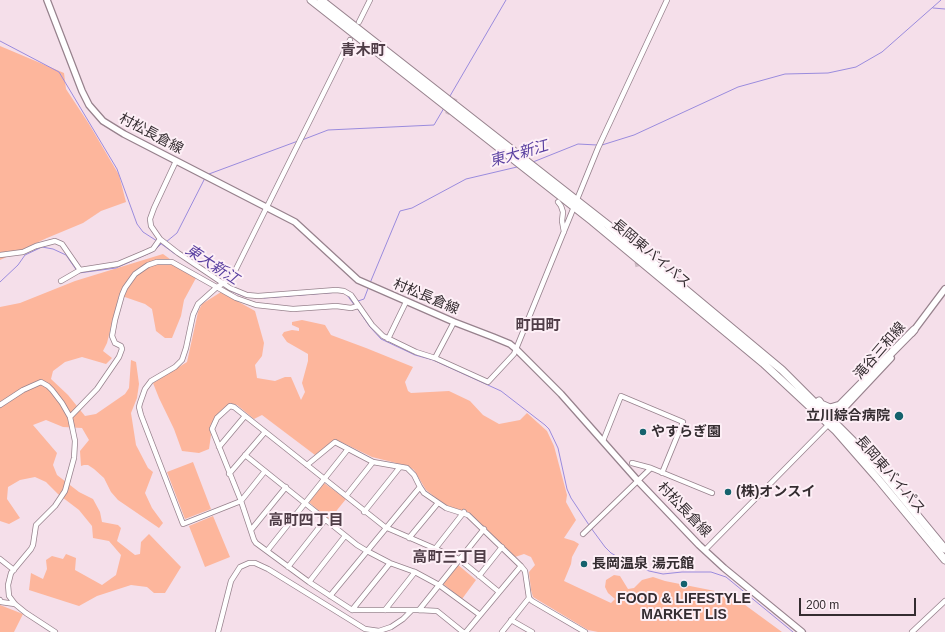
<!DOCTYPE html>
<html>
<head>
<meta charset="utf-8">
<style>
  body { margin:0 }
  #map { position:relative; width:945px; height:632px; overflow:hidden; background:#f5dfea; font-family:Helvetica,sans-serif }
  canvas { display:block }
  .scale { position:absolute; left:799px; top:598px; width:117px; height:18px; box-sizing:border-box; border:2px solid #342c30; border-top:0; padding-left:5px; font-size:12px; line-height:14px; white-space:nowrap; color:#342c30; -webkit-text-stroke:3px #fdeff6; paint-order:stroke }
</style>
</head>
<body>
<div id="map">
<canvas width="945" height="632"></canvas>
<div class="scale">200 m</div>
</div>
<script>
const context = document.querySelector('canvas').getContext('2d');
context.lineJoin = 'round';
function fillPath(path, color) { context.fillStyle = color; context.fill(path, 'evenodd'); }
const shape = rows => new Path2D(rows.map(r => 'M' + r).join(''));
function trace(path, color, width, dash) { context.strokeStyle = color; context.lineWidth = width; context.lineCap = dash ? 'butt' : 'round'; context.setLineDash(dash || []); context.stroke(path); }
function drawText(font, color, halo, rows, align = 'center') {
  context.font = font + ' Helvetica,"Noto Sans JP",sans-serif'; context.lineWidth = 4; context.setLineDash([]); context.textBaseline = 'middle'; context.strokeStyle = halo; context.fillStyle = color; for (const [text, x, y, turn = 0] of rows) {
    context.save(); context.translate(x, y); context.rotate((+turn || 0) * Math.PI / 180); context.textAlign = isNaN(turn) ? turn : align; if (halo) context.strokeText(text, 0, 0); context.fillText(text, 0, 0); context.restore();
  }
}
const green = shape([
  [0,46,64,73,66,89,89,124,119,175,126,202,101,211,83,223,47,238,0,260],
  [163,254,196,278,184,300,181,316,172,338,165,338,156,331,152,309,145,304,119,295,107,343,103,351,112,358,106,364,82,357,65,362,53,371,51,379,68,395,85,416,96,414,125,394,129,388,131,360,136,362,139,384,137,398,131,413,136,445,148,468,153,472,145,493,152,508,163,523,159,528,118,500,111,492,104,478,94,469,88,465,84,465,81,466,80,451,89,440,82,428,63,427,46,420,33,425,57,453,53,465,57,475,79,492,93,499,100,512,102,522,118,525,121,528,117,541,135,555,140,554,141,542,149,534,181,567,165,593,154,593,147,587,131,585,97,596,79,606,29,590,31,573,43,579,47,569,46,560,52,556,63,559,66,554,76,558,75,570,102,585,116,575,121,555,109,541,93,538,92,526,79,510,58,494,46,482,35,477,20,480,8,487,7,499,20,518,9,524,0,521,0,307,20,303,75,281],
  [221,292,255,311,264,343,262,356,255,365,257,378,275,381,285,377,291,377,301,400,305,392,302,383,308,361,308,354,287,342,282,335,284,332,292,330,299,331,299,328,292,325,292,322,302,320,325,325,331,335,366,348,413,367,405,382,408,391,411,393,449,391,470,401,483,415,499,424,520,420,527,413,547,431,554,446,567,495,566,502,576,520,564,538,574,541,579,544,572,557,571,564,564,581,611,603,615,599,608,593,605,587,606,580,614,575,620,576,628,589,634,588,642,580,653,577,665,581,715,591,726,591,782,632,598,632,588,630,533,597,531,590,529,572,535,565,531,557,524,554,515,557,471,514,448,506,440,501,426,490,414,470,408,466,372,457,337,440,334,440,315,455,262,415,254,419,237,405,231,404,211,424,210,429,211,435,209,449,199,453,182,451,174,429,159,398,153,383,187,362,198,312,202,304],
  [193,462,211,509,185,519,167,472],
  [324,483,346,499,329,520,309,502],
  [213,516,230,557,205,567,189,526],
  [457,564,476,580,462,599,442,583],
  [0,605,23,614,14,632,0,632]
]);
const stream = shape([
  [933,8,945,9],
  [0,41,59,72,117,169,137,224,143,232,157,241],
  [450,96,506,0],
  [302,140,328,130,434,125,444,108],
  [602,145,634,135,738,87,785,74,828,73,856,67,882,52,941,0],
  [533,162,578,144,597,145],
  [209,174,298,141],
  [166,242,177,233,205,178],
  [160,243,175,254],
  [155,250,161,244],
  [79,273,116,268,152,252],
  [0,282,18,265,25,255,42,247,53,249,66,255,77,271],
  [370,283,400,211,412,208,466,179,517,167],
  [231,291,243,296],
  [347,295,355,306],
  [264,298,339,292],
  [358,301,364,299,369,286],
  [357,308,370,327,381,339,415,355,433,360,501,391,545,425,549,429,558,448,567,489,571,498,589,525],
  [591,528,605,547,611,553,618,557,649,571,663,574,682,572,711,572,726,577,793,632]
]);
const minorTunnel = shape([
  [447,114,456,98],
  [635,265,662,258]
]);
const minor = shape([
  [359,22,370,0],
  [176,161,154,208,150,219,151,226,160,239,178,253,230,288,247,295,258,296,336,290,344,291,351,295,372,325,383,336,416,352,435,358,488,382,514,354,598,148,667,0],
  [558,202,561,206,563,212,562,221,564,232],
  [0,255,23,252,36,246,55,241,62,244,80,270],
  [61,281,80,270,118,264,144,253,153,249,160,239],
  [388,339,406,302],
  [435,358,454,322],
  [0,405,23,390,41,382,48,386,52,390,62,403,70,417,75,441,74,458,65,491,55,506,36,525,33,545,31,549,11,573,8,585,9,596,15,604,26,613,55,632],
  [70,417,97,389,119,357,122,349,121,346,115,343,112,336,115,320,122,295,125,288,135,274,148,265,157,262,172,262,236,298,256,305,293,309,336,306,351,308,358,306],
  [603,441,621,396,683,422,662,473],
  [219,447,245,416],
  [245,455,357,545,367,551,390,563,415,572,439,585,480,615],
  [632,463,651,468],
  [307,465,335,442,373,462,407,468,414,475,420,487,424,493,446,508,468,515,521,566,525,571,529,598,532,601,585,632],
  [265,471,241,501,183,524,141,415,139,407,140,403,145,389,151,381,175,367,182,360,186,348,193,315,198,304,217,287,224,283,232,277,350,40],
  [229,474,265,432],
  [346,496,373,462],
  [364,512,400,467],
  [251,530,286,487],
  [583,534,651,468,712,493],
  [409,538,438,503],
  [435,549,464,512],
  [705,550,828,425],
  [267,551,348,449],
  [0,559,14,570],
  [288,567,325,520],
  [479,576,502,547],
  [309,582,345,536],
  [330,596,420,487],
  [0,600,1,602,15,604],
  [352,610,390,563],
  [385,610,415,572],
  [419,610,484,529],
  [511,620,532,632],
  [218,632,231,581,240,567,249,563,255,563,268,569,365,629,379,631,391,627,403,619,411,611],
  [463,632,437,611,419,610,352,610,309,582,256,543,254,540,241,501,212,429,217,418,230,406,234,407,385,527,459,559,499,592],
  [466,632,521,566],
  [502,632,529,598],
  [912,632,945,601]
]);
const major = shape([
  [47,0,82,91,89,105,103,121,124,134,295,222,358,280,454,322,493,337,510,344,516,349,561,394,638,481,699,545,724,568,802,632],
  [912,333,945,289],
  [830,423,891,358]
]);
const highway = shape([
  [311,0,592,221,763,363,836,431,878,479,945,560],
  [321,0,608,225,782,370,856,444,885,476,945,549],
  [819,401,821,404,830,408,840,405,914,330]
]);
const markers = [
  [899,416,5,"#15626d"],
  [643,432,4,"#15626d"],
  [728,492,4,"#15626d"],
  [584,564,4,"#15626d"],
  [684,584,4,"#15626d"]
];
const streetNames = [
  ["村松長倉線",151,134,28],
  ["長岡東バイパス",651,254,40],
  ["村松長倉線",426,297,23],
  ["滝谷三和線",880,351,-49],
  ["長岡東バイパス",890,475,49],
  ["村松長倉線",684,510,46]
];
const poiNames = [
  ["立川綜合病院",890,416,"right"],
  ["やすらぎ園",651,432],
  ["(株)オンスイ",736,492],
  ["長岡温泉 湯元館",592,564],
  ["FOOD & LIFESTYLE",684,599,"center"],
  ["MARKET LIS",684,615,"center"]
];
const neighbourhoodNames = [
  ["青木町",363,51],
  ["町田町",538,326],
  ["高町四丁目",306,521],
  ["高町三丁目",450,558]
];
const waterNames = [
  ["東大新江",519,154,-16],
  ["東大新江",212,265,33]
];
fillPath(green, '#fdb69c');
trace(stream, '#9a8bdd', 1);
trace(minorTunnel, '#cebbc5', 4.5, [4.5, 2]);
trace(minor, '#97828d', 6);
trace(major, '#97828d', 8);
trace(highway, '#97828d', 9);
trace(minor, '#fff', 4.5);
trace(major, '#fff', 5.5);
trace(highway, '#fff', 7);
for (const [x, y, r, color] of markers) { const dot = new Path2D(); dot.arc(x, y, r, 0, 2 * Math.PI); context.fillStyle = color; context.fill(dot); trace(dot, '#fdeff6', 1.5); }
drawText('14px', '#342c30', '#fdeff6', streetNames);
drawText('bold 14px', '#342c30', '#fdeff6', poiNames, 'left');
drawText('bold 15px', '#4f3d47', '#fdeff6', neighbourhoodNames);
drawText('italic 15px', '#593fa0', '#fdeff6', waterNames);
</script>
</body>
</html>
